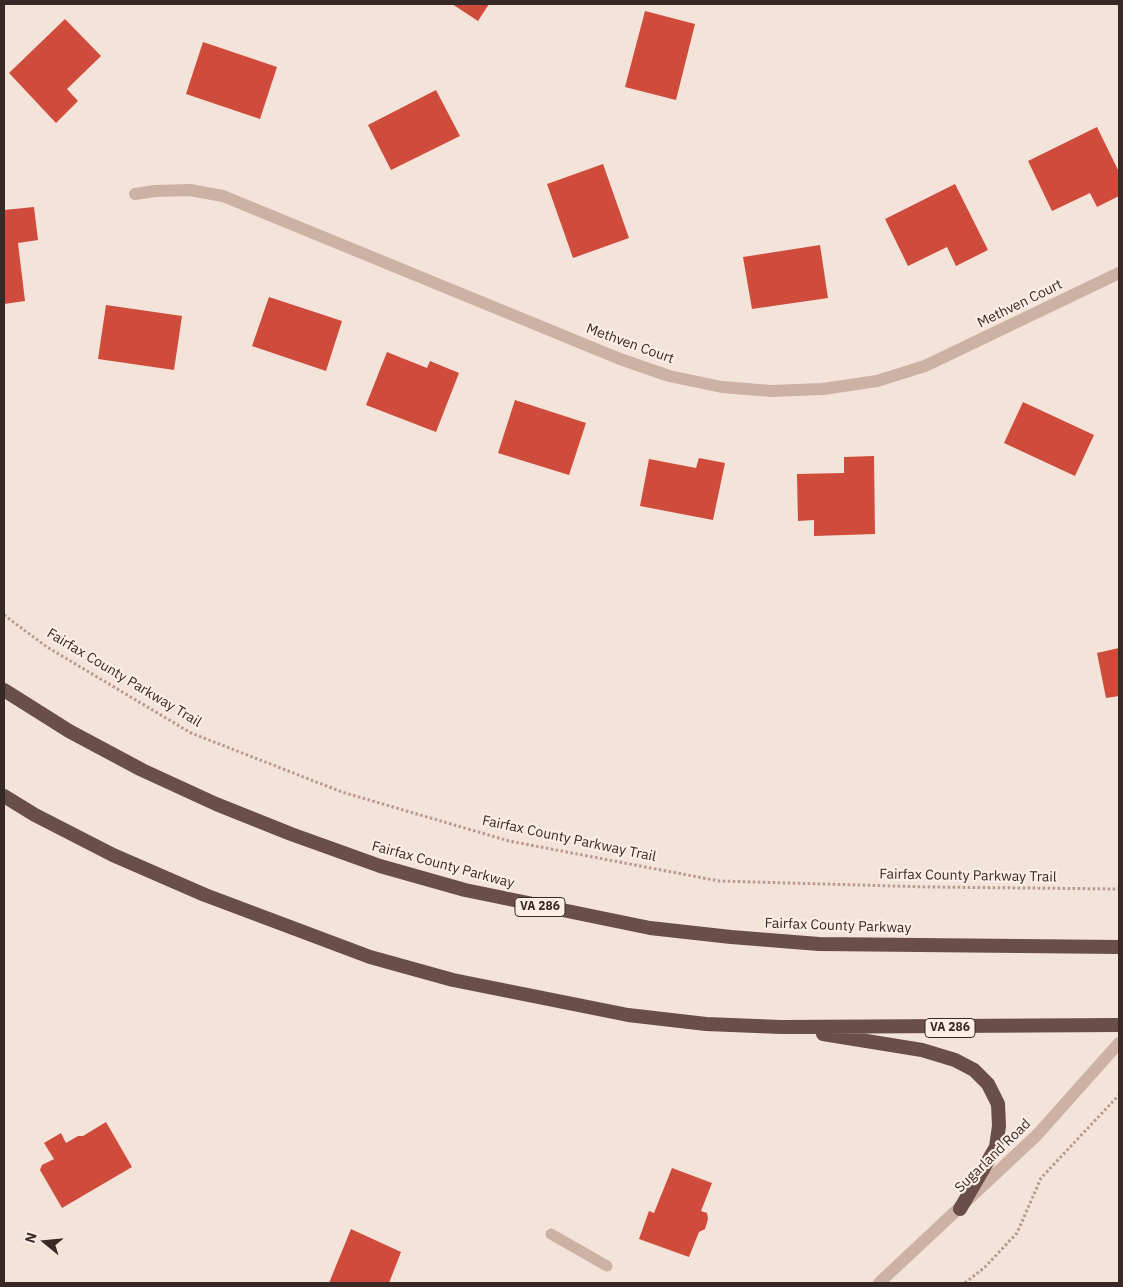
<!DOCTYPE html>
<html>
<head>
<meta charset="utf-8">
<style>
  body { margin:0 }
  #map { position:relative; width:1123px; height:1287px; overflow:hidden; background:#f3e3d9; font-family:"IBM Plex Sans",sans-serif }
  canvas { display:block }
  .frame { position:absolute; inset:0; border:5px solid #372926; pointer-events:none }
  .north { position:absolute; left:20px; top:1217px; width:50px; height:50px; -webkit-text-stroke:4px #fbeee5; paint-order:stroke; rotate:287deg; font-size:14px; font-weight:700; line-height:20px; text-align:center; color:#372926 }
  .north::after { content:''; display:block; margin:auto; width:18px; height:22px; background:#372926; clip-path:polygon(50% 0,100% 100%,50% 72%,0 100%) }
</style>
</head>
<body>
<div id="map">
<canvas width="1123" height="1287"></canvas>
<div class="frame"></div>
<div class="north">N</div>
</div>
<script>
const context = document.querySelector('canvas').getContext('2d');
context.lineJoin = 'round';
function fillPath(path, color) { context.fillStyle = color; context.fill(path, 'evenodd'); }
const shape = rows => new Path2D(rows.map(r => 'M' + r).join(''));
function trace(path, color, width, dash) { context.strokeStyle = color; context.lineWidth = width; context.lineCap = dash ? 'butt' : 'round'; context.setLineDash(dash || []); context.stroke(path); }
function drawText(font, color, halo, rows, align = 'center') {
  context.font = font + ' "IBM Plex Sans",sans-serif'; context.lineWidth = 4.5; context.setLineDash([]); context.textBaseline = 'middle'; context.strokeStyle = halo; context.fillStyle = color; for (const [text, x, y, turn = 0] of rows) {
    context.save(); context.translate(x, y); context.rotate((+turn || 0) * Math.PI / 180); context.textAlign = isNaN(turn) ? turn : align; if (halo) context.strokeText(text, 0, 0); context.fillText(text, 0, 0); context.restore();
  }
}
const building = shape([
  [452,4,489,4,478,21],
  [645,11,695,24,676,100,625,87],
  [65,19,101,56,67,89,78,101,56,123,9,73],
  [203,42,277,67,260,119,186,94],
  [436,90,460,136,391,170,368,125],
  [1097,127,1119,172,1119,196,1097,207,1090,193,1052,211,1028,161],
  [603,164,629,238,573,258,547,184],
  [955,184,988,250,956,266,947,247,908,266,885,219],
  [34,207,38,240,18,243,25,301,4,304,4,210],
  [820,245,828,298,752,309,743,257],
  [269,297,342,321,326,371,252,346],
  [106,305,182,316,174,370,98,359],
  [387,352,427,368,430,361,459,373,436,432,366,405],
  [515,400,586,423,569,475,498,453],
  [1023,402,1094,435,1075,476,1004,443],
  [874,456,875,534,814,536,814,520,798,521,797,474,844,473,844,457],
  [699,458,725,463,713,520,640,506,649,459,696,468],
  [1119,648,1119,696,1106,698,1097,653],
  [106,1122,132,1167,62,1208,40,1170,42,1165,54,1159,44,1143,61,1133,66,1143,78,1136,83,1136],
  [672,1168,712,1183,701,1211,707,1213,708,1219,705,1229,699,1232,689,1257,639,1239,649,1211,654,1213],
  [351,1229,401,1252,389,1283,329,1283]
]);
const path = shape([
  [4,615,47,647,191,733,342,792,509,841,719,881,929,887,1119,889],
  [965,1283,985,1267,1017,1233,1041,1178,1119,1095]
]);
const service = shape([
  [551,1234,607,1266]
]);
const minor = shape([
  [135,194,155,191,190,190,223,196,620,359,669,376,722,387,771,391,823,389,877,381,925,366,1119,273],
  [879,1283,1037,1135,1119,1043]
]);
const trunk = shape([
  [4,690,69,731,142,770,216,804,291,834,380,866,465,890,650,928,731,937,819,944,1119,947],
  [4,796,35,815,113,855,205,895,370,957,453,980,628,1015,706,1024,781,1027,1119,1025],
  [823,1034,922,1050,955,1060,974,1070,988,1084,998,1104,999,1126,996,1147,960,1209]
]);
const shields = [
  [540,907,50],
  [950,1028,50]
];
const shieldNames = [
  ["VA 286",540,907],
  ["VA 286",950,1028]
];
const streetNames = [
  ["Methven Court",1020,304,-26],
  ["Methven Court",630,344,20],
  ["Fairfax County Parkway Trail",124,678,31],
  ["Fairfax County Parkway Trail",569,839,12],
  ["Fairfax County Parkway",443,865,15],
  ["Fairfax County Parkway Trail",968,876,1],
  ["Fairfax County Parkway",838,926,2],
  ["Sugarland Road",993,1156,-44]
];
fillPath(building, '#cf4b3b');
trace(path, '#b89a8e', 3, [2.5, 2.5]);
trace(service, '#ccb1a4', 11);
trace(minor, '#ccb1a4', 12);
trace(trunk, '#6a4f49', 14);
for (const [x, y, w] of shields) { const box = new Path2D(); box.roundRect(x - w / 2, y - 9.5, w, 19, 4); context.fillStyle = '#fbeee5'; context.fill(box); trace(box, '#372926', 1); }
drawText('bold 12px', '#372926', null, shieldNames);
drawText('14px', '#372926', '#fbeee5', streetNames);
</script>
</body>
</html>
